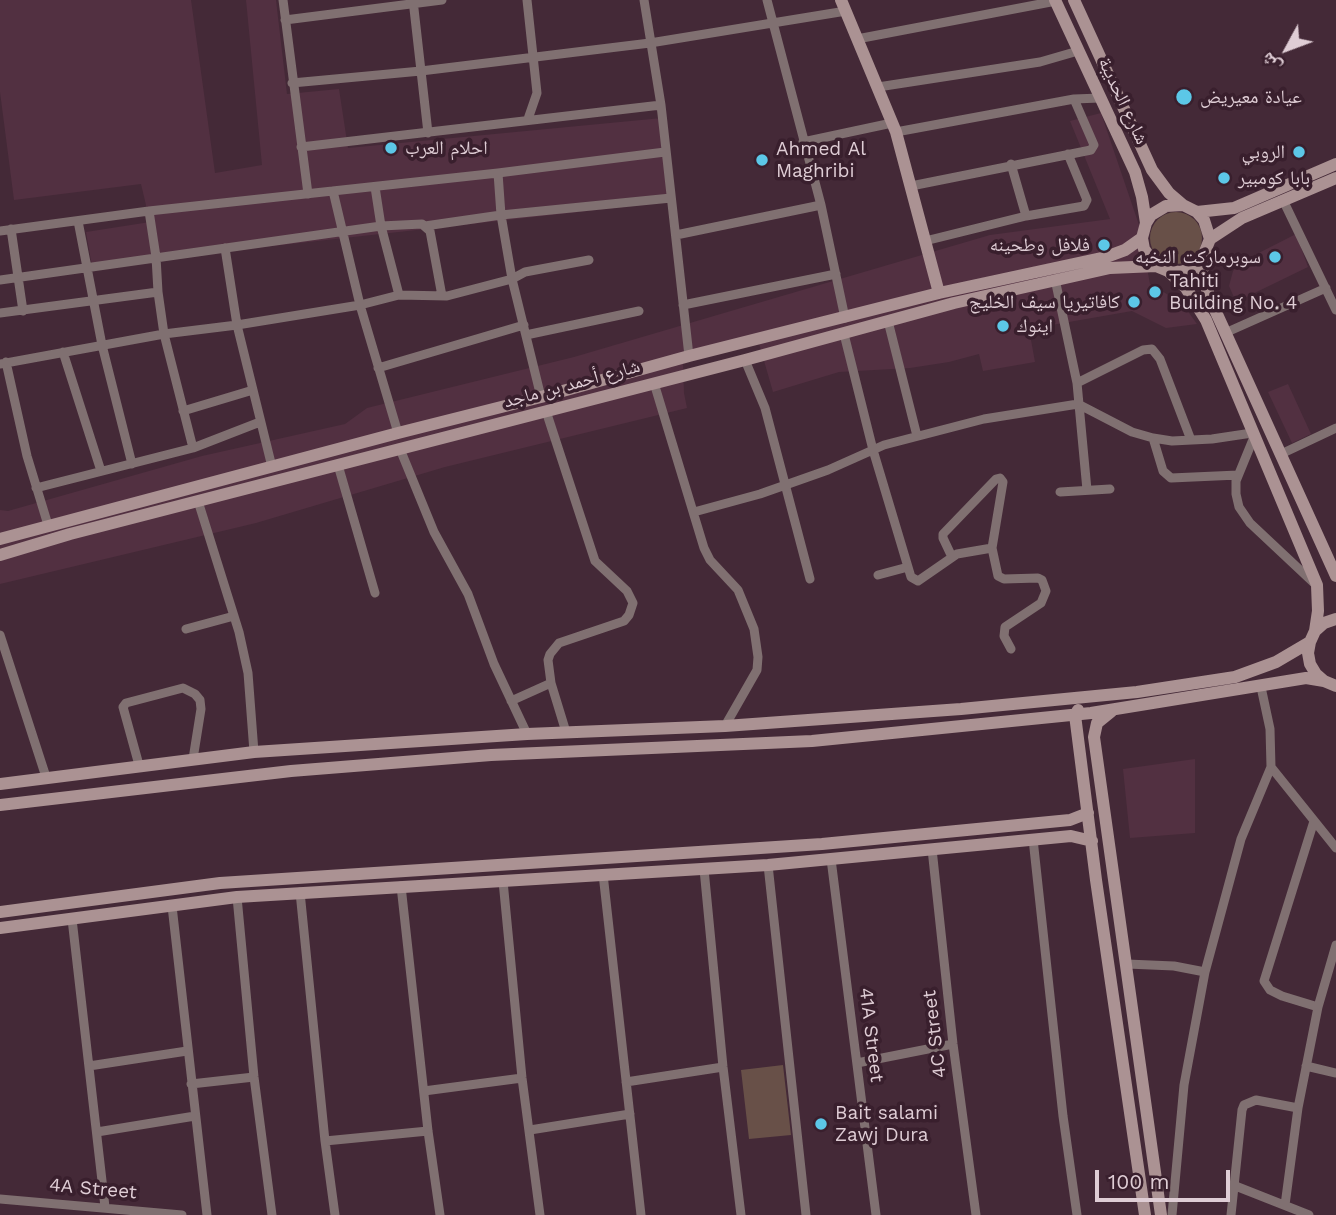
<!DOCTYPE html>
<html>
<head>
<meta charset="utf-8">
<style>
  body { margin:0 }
  #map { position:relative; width:1336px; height:1215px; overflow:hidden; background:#442937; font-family:"Work Sans","Noto Naskh Arabic",sans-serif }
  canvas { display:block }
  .north { position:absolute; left:1252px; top:14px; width:70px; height:70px; -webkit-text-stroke:5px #391f2d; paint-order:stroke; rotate:229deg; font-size:19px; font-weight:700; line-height:28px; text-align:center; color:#dfcdd5 }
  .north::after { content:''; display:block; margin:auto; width:24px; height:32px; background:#dfcdd5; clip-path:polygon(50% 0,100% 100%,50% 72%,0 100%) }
  .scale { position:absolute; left:1095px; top:1170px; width:135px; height:32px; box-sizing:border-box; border:4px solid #dfcdd5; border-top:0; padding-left:9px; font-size:21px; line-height:24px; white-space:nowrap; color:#dfcdd5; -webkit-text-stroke:5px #391f2d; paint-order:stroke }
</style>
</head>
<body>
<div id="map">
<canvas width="1336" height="1215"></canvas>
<div class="north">ش</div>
<div class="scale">100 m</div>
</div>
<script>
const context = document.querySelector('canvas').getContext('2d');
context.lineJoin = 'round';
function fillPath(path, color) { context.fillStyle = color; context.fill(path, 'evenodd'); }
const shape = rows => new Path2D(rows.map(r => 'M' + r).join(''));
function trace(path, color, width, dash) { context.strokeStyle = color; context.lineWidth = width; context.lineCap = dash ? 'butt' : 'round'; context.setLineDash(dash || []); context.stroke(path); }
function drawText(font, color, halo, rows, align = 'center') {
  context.font = font + ' "Work Sans","Noto Naskh Arabic",sans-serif'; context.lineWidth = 7; context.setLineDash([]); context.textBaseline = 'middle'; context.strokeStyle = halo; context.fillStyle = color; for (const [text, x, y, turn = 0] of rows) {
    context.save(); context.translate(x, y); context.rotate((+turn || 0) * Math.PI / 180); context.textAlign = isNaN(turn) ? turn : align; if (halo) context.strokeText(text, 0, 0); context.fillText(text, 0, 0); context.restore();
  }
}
const built = shape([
  [0,0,191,0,215,173,262,165,246,0,276,0,287,94,339,89,348,148,662,118,669,202,92,266,86,232,150,222,141,184,14,200,0,92],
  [1101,113,1139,225,1150,284,1182,303,1197,324,1166,328,1132,311,1029,329,1035,362,983,371,979,354,949,362,910,368,839,372,773,392,758,340,683,362,684,393,687,408,445,467,256,523,0,584,0,510,8,511,202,456,345,424,367,408,574,357,990,235,1110,219,1070,121],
  [1296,234,1308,267,1236,302,1229,286,1233,271,1241,262],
  [1288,384,1311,434,1292,443,1268,392],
  [1195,759,1195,833,1130,838,1123,769]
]);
const green = shape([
  '1150 238a26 26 0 1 1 52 0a26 26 0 1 1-52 0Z',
  [783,1065,791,1135,749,1139,741,1070]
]);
const street = shape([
  [283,0,308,194],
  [413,0,428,133],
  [527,0,537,93,528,119],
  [644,0,661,105,689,356],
  [767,0,821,205,845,318],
  [285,20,442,0],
  [857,39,1056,1],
  [292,83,421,71,650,43,846,11],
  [878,87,1040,62,1078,51],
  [896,132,1074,99,1100,98],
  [803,142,892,123],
  [301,147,661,105],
  [1011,164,1026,216],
  [498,173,501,215,512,279,541,397],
  [911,186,1091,150,1094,145,1074,99],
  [375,187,381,226,399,295],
  [333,191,360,305,398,433],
  [1283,200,1336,310],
  [149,211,156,257,158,292,164,334,193,448],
  [78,221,102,345,132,464],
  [425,226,501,215,671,198],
  [11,229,23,311],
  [0,231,149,211,498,173,665,152],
  [676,235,821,205],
  [925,241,1026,216,1084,206,1087,200,1068,154],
  [225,248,237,325,272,467],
  [1055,279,1077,383,1087,490],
  [0,280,381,226,422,224,430,231,442,296],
  [683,305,836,274],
  [0,313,158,292],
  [888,321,917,436],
  [1225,333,1326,288],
  [844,334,873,450,911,577,918,581,957,554,992,548],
  [526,335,639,311],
  [63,352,101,471],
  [745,360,765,408,810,579],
  [6,362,27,456,48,525],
  [0,364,164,334,237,325,360,305,399,295,447,296,512,279,525,272,589,260],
  [378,368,524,325],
  [654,383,704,548,710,560,738,590,754,629,758,657,757,670,725,726],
  [1077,383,1143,350,1152,349,1160,359,1191,440],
  [183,411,253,390],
  [546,411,595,561,627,591,633,603,629,615,624,621,559,643,550,654,548,660,551,683,566,732],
  [1254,437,1236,481,1236,494,1239,507,1250,523,1315,584],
  [1153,438,1163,471,1171,478,1238,475],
  [400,449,434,532,468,594,494,664,527,734],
  [1281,454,1336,428],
  [338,465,375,593],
  [36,488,193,448,260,422],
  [1060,492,1110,489],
  [198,501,239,632,248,673,254,752],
  [694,512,760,494,828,470,884,445,984,419,1078,404,1132,432,1153,438,1172,441,1212,439,1252,433],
  [952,557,943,538,943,534,996,479,1000,478,1003,482,992,548,998,576,1004,579,1038,578,1042,580,1046,591,1041,603,1005,627,1004,636,1011,649],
  [878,575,908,567],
  [186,629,234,616],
  [0,635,46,777],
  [511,701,551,683],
  [139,765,123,707,126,703,183,688,195,694,200,700,201,709,193,759],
  [1271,767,1336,848],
  [1314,821,1264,981,1270,990,1282,996,1318,1007],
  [1033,839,1063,1116,1077,1215],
  [932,849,953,1044,976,1215],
  [831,859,876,1215],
  [768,865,806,1215],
  [704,869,723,1067,741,1215],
  [603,874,641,1215],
  [503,881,522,1078,540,1215],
  [401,886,428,1131,440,1215],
  [300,892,325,1141,335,1215],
  [237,897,254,1077,272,1215],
  [172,906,207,1215],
  [72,919,105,1207],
  [1127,964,1174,966,1205,972],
  [857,1063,953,1044],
  [89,1066,187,1051],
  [1306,1066,1336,1073],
  [626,1082,723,1067],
  [191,1084,254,1077],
  [424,1091,522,1078],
  [530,1130,630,1114],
  [97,1132,195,1116],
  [325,1141,428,1131],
  [1233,1185,1309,1215],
  [0,1199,182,1215],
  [1285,1205,1298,1108,1318,1007,1336,945],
  [1172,1215,1184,1085,1205,972,1241,839,1271,767,1270,729,1261,687],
  [1231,1215,1242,1110,1244,1105,1256,1100,1298,1108]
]);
const secondary = shape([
  [841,0,896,132,939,293],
  [1055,0,1135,172,1142,197,1146,223],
  [1074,0,1152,170,1169,193,1183,205],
  [1197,212,1234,208,1336,164],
  [1210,239,1242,218,1336,178],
  [1202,259,1204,281,1211,301,1336,576],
  [1168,271,1181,272,1193,268,1202,259,1210,239,1204,220,1197,212,1183,205,1166,206,1151,215,1146,223,1142,238,1144,249,1156,266,1168,271,1186,288,1206,320,1317,585,1318,611,1315,631],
  [0,539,398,433,541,397,689,356,939,293,1106,257,1125,250,1142,238],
  [0,555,70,534,745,360,954,303,1110,268,1156,266],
  [1336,619,1324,623,1315,631,1310,642,1308,653,1310,664,1316,674,1324,681,1336,686],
  [1078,710,1075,715,1096,880,1145,1215],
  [1113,710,1097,723,1094,737,1161,1215],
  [0,784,254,752,527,734,725,726,961,709,1137,692,1235,677,1276,662,1310,642],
  [0,805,291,771,491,755,812,741,1091,713,1306,678,1324,681],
  [0,912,220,883,822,844,1070,820,1088,813],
  [0,928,237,897,768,865,1071,836,1092,841]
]);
const markers = [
  [1184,97,9,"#5cc7e7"],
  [391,148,7,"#5cc7e7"],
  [1299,152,7,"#5cc7e7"],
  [762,160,7,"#5cc7e7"],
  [1224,178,7,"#5cc7e7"],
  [1104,245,7,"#5cc7e7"],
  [1275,257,7,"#5cc7e7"],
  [1155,292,7,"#5cc7e7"],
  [1134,302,7,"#5cc7e7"],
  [1003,326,7,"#5cc7e7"],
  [821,1124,7,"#5cc7e7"]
];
const poiNames = [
  ["عيادة معيريض",1200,97],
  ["احلام العرب",405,148],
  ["Ahmed Al",776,149],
  ["Maghribi",776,171],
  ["الروبي",1285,152,"right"],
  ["بابا كومبير",1238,178],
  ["فلافل وطحينه",1090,245,"right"],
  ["سوبرماركت النخبه",1261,257,"right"],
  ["Tahiti",1169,281],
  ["Building No. 4",1169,303],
  ["كافاتيريا سيف الخليج",1120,302,"right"],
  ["اينوك",1017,326],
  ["Bait salami",835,1113],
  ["Zawj Dura",835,1135]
];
const streetNames = [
  ["شارع الحديبة",1123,101,65],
  ["شارع أحمد بن ماجد",572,384,-15],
  ["4C Street",935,1034,-97],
  ["41A Street",871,1035,83],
  ["4A Street",93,1189,5]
];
fillPath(built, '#523041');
fillPath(green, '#685048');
trace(street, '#807071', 9);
trace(secondary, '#ab9293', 12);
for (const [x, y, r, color] of markers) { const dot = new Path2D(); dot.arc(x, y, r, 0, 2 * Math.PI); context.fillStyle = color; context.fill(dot); trace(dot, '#391f2d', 2.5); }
drawText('19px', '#dfcdd5', '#391f2d', poiNames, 'left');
drawText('19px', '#dfcdd5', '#391f2d', streetNames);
</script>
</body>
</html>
